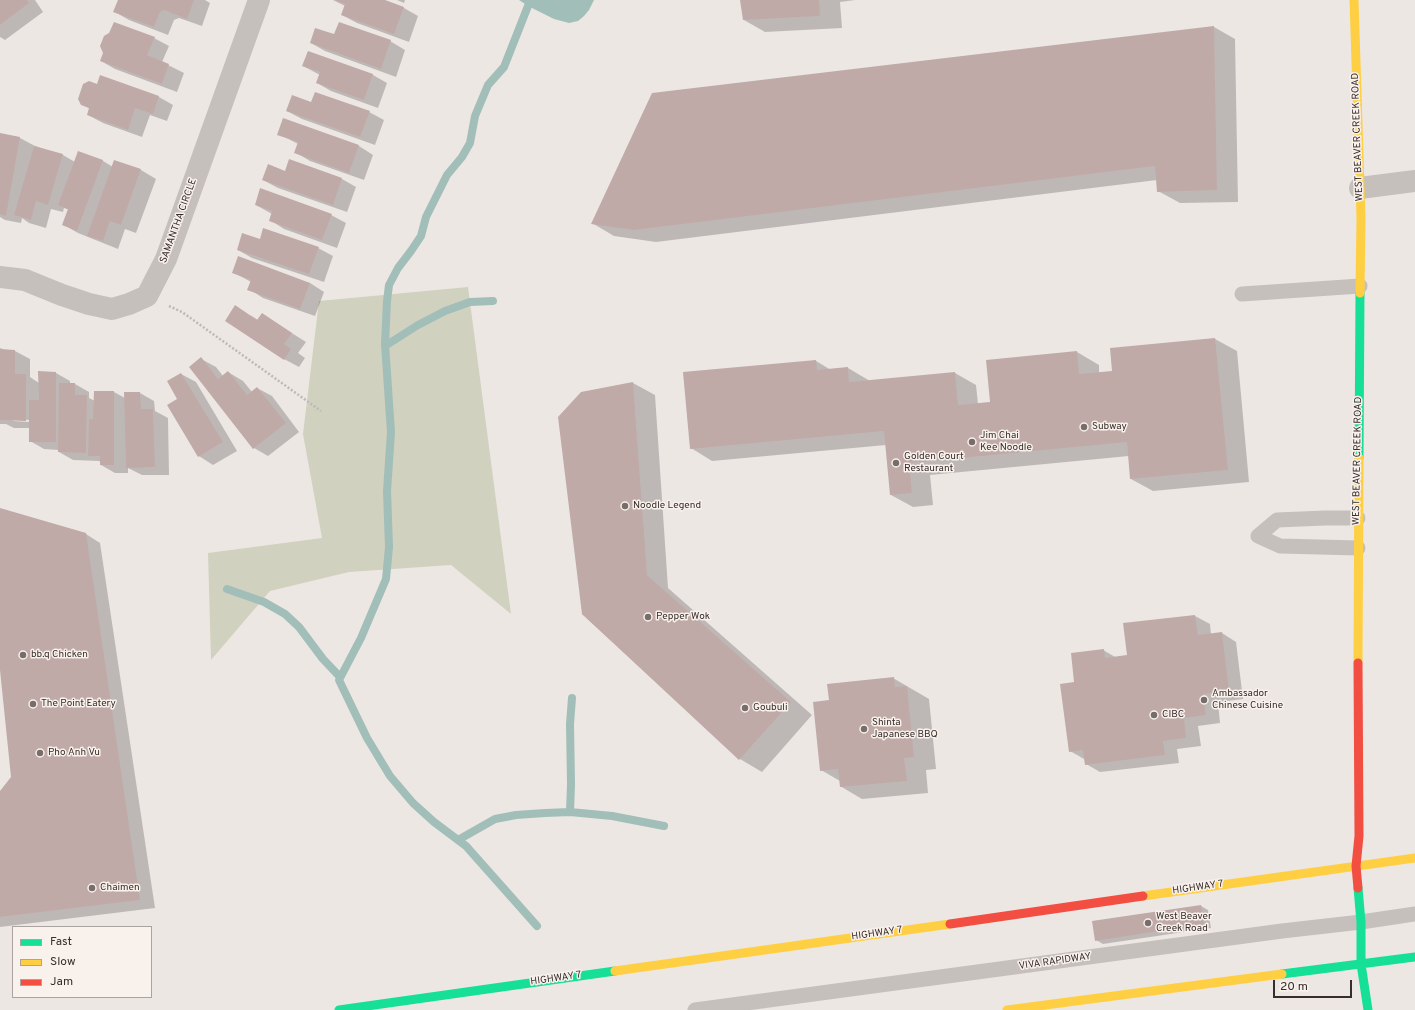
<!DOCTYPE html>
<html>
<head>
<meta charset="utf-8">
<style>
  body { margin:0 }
  #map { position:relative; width:1415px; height:1010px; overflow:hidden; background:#ede7e4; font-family:Overpass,sans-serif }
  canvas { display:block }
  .legend { position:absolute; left:12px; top:926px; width:140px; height:72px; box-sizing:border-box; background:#f9f1ec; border:1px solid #aba39f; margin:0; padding:5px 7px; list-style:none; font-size:12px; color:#372d2b }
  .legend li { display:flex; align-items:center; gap:8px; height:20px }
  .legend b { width:20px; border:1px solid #aba39f }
  .scale { position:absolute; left:1273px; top:980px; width:79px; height:18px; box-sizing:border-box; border:2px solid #372d2b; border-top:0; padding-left:5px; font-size:12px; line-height:14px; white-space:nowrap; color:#372d2b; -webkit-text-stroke:3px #f9f1ec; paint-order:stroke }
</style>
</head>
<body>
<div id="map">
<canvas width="1415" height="1010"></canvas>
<ul class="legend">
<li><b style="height:5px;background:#16e098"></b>Fast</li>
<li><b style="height:5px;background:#ffcf43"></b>Slow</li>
<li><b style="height:5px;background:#f24e42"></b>Jam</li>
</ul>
<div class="scale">20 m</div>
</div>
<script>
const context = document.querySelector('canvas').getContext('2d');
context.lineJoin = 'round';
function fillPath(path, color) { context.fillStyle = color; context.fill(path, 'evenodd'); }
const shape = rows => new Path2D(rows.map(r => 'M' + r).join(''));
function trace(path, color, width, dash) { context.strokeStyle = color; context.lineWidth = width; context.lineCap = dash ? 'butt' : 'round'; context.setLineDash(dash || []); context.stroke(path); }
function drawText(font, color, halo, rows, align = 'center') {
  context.font = font + ' Overpass,sans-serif'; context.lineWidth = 3; context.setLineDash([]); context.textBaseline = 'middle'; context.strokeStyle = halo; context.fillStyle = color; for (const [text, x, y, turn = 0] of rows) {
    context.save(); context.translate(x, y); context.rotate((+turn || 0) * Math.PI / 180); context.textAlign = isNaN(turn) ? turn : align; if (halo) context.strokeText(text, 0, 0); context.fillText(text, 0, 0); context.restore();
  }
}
const green = shape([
  [468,287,511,614,451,565,349,572,270,591,211,660,208,553,322,538,303,434,319,301]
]);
const water = shape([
  [519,0,594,0,589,10,584,16,578,21,569,23,554,19,528,6]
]);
const shadow = shape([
  [0,0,35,0,43,12,5,40,0,37],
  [119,0,205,0,210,3,202,26,179,18,174,20,168,35,129,20,115,12],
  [333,0,382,0,404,8,418,16,409,42,357,23,342,15,345,6],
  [397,0,405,0,404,3],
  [741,0,855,0,840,2,842,28,765,32,744,20],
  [1214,27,1235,39,1238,202,1180,203,1158,191,1157,180,656,242,614,236,592,223],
  [335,35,390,41,405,50,396,77,325,51,311,43],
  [154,38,169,46,162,62,184,73,177,92,115,69,101,61],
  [308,52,373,75,387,83,378,108,331,91,317,83,320,75,303,66],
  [98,85,159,97,173,105,167,121,150,115,142,137,103,123,88,115,90,109,82,104],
  [311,103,369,112,384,120,375,145,302,119,287,111],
  [284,119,359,146,373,155,364,180,310,161,295,152,298,144,279,134],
  [0,134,20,138,35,146,63,155,75,162,78,152,103,161,113,167,115,161,141,170,156,179,136,233,125,229,118,249,78,233,64,225,69,210,64,208,63,212,51,209,46,228,29,223,22,218,21,223,5,220,0,217],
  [285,172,342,179,356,187,347,212,278,188,263,180],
  [256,205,331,215,346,223,337,248,284,229,270,220,272,214],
  [261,240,318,248,333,256,324,282,252,258,238,250],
  [233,272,310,283,324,292,315,316,263,298,249,289,251,282],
  [250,315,258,320,276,323,306,342,298,353,305,358,299,367,284,359],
  [1215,339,1237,351,1249,482,1153,491,1131,479,1129,456,930,475,933,505,913,507,891,495,886,445,712,461,691,448,816,361,831,370,848,368,870,381,955,373,976,385,978,404,992,402,1077,352,1099,365,1099,374,1113,372],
  [0,348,5,350,15,351,30,359,30,377,39,383,56,373,70,381,70,384,75,384,89,392,89,398,95,401,95,392,114,392,125,398,140,393,154,401,155,411,168,418,169,475,142,475,128,468,128,473,115,473,101,465,101,462,99,461,73,460,59,452,59,450,44,449,30,441,30,428,14,428,6,424,0,424],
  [13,419,31,420,31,422,13,421],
  [201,359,216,367,223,376,228,372,243,381,252,392,257,388,272,396,299,432,268,456,254,448],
  [181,374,196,382,237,451,213,465,199,456,178,399],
  [633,383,655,395,668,588,812,715,762,772,740,759,582,614],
  [0,509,86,534,100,543,155,908,0,927,0,792,12,778,0,660],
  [1195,616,1210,624,1211,635,1222,633,1236,642,1243,699,1218,702,1220,723,1198,726,1201,746,1177,749,1179,763,1100,772,1086,764,1084,759,1070,751,1075,682,1103,650,1117,658,1128,656,1124,624],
  [893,678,929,699,936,769,926,770,928,793,862,799,840,786,840,781,821,770],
  [1201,906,1208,910,1211,928,1103,944,1096,940]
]);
const stream = shape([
  [528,6,504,67,488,85,475,116,470,143,462,157,447,175,426,217,421,236,411,251,398,268,389,285,387,301,385,344,391,432,387,491,389,547,386,579,361,638,339,680,367,738,390,776,413,803,434,822,466,846,537,926],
  [385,346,418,325,445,311,470,302,493,301],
  [227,589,264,602,285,614,299,627,323,659,340,677],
  [570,812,571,784,570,724,572,698],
  [458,840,495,819,516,815,545,813,570,812,612,816,664,826]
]);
const building = shape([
  [0,0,27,0,29,3,0,25],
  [118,0,194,0,187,19,164,10,160,12,154,27,113,12],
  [335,0,385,0,404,7,394,34,341,15,345,4],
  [740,0,819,0,820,16,743,20],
  [114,22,155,37,147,55,169,64,162,84,100,61,103,53,100,46,104,36,109,33],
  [339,22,391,40,381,69,310,43,315,28,334,34],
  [1214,26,1217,190,1157,192,1155,166,634,230,591,224,652,93],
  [308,51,373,74,364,100,316,83,320,72,302,66],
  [100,75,159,96,153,114,135,108,128,130,87,115,89,108,81,105,78,99,83,84,89,81,97,84],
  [315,92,370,111,360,137,286,111,292,95,311,102],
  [283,118,359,145,349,173,294,153,298,142,277,135],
  [0,133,20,137,6,216,0,214],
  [34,146,63,154,48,205,36,201,31,220,14,215],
  [78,151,103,160,77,231,62,225,68,209,58,205],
  [289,159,342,178,333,205,262,180,268,164,285,171],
  [114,160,141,169,121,225,110,221,103,241,87,236],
  [260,188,332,214,322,240,269,221,272,211,255,205],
  [263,228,319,247,309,274,237,250,242,233,260,239],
  [238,256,310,283,300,309,247,290,251,280,232,273],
  [235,305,257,320,262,313,292,333,284,344,291,349,284,360,225,321],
  [1215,338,1228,470,1130,479,1127,442,909,463,912,493,890,495,884,431,690,449,683,372,816,360,817,370,848,367,849,382,955,372,958,405,990,402,986,360,1077,351,1079,374,1112,371,1110,348],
  [0,349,15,350,15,374,26,374,26,421,0,420],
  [201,357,218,379,228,371,247,395,257,387,286,423,253,449,189,367],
  [38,371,56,372,56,442,29,442,29,400,39,400],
  [181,373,223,442,198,457,167,405,177,399,167,381],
  [633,382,647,575,791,702,739,760,582,614,558,417,581,392],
  [59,383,75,383,75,395,87,395,86,453,58,452],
  [94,391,114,391,114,465,100,465,100,456,88,456,89,419,93,419],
  [124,392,140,392,141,409,153,409,155,467,126,468],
  [0,508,86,533,140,900,0,917,0,791,11,777,0,670],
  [1195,615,1198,635,1222,632,1229,691,1203,694,1206,715,1184,718,1186,738,1163,741,1165,755,1085,765,1083,750,1069,752,1060,684,1074,682,1071,653,1104,649,1105,658,1127,655,1123,623],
  [894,677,895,687,907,686,914,757,904,758,907,781,840,787,838,769,820,771,813,702,829,700,827,684],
  [1201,905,1204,924,1095,941,1092,921]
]);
const path = shape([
  [169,306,182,312,321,411]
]);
const lane = shape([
  [1242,294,1360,286],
  [1358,548,1280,546,1258,536,1277,520,1325,518,1358,518],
  [695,1010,1282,931,1361,922,1415,914]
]);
const street = shape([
  [1360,188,1415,181],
  [0,277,25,280,62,295,89,304,112,309,129,304,147,296,166,259,259,0]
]);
const fast = shape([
  [1359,458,1360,293],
  [1358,888,1361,922,1361,964,1368,1010],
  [1282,974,1415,957],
  [339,1010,615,971]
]);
const slow = shape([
  [1354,0,1361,218,1360,293],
  [1358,663,1359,458],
  [1143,896,1415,858],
  [615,971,950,924],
  [1007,1010,1282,974]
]);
const jam = shape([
  [1358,888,1356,866,1359,836,1358,663],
  [950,924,1143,896]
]);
const markers = [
  [1084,427,4,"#776e6c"],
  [972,442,4,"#776e6c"],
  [896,463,4,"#776e6c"],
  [625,506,4,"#776e6c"],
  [648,617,4,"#776e6c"],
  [23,655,4,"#776e6c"],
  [1204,700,4,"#776e6c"],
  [33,704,4,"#776e6c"],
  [745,708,4,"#776e6c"],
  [1154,715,4,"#776e6c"],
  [864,729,4,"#776e6c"],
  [40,753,4,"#776e6c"],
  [92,888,4,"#776e6c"],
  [1148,923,4,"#776e6c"]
];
const streetNames = [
  ["WEST BEAVER CREEK ROAD",1358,137,-92],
  ["SAMANTHA CIRCLE",179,221,-70],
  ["WEST BEAVER CREEK ROAD",1358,461,-89],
  ["HIGHWAY 7",1198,888,-8],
  ["HIGHWAY 7",877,934,-8],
  ["VIVA RAPIDWAY",1055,962,-8],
  ["HIGHWAY 7",556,979,-8]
];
const poiNames = [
  ["Subway",1092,427],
  ["Jim Chai",980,436],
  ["Kee Noodle",980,448],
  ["Golden Court",904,457],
  ["Restaurant",904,469],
  ["Noodle Legend",633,506],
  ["Pepper Wok",656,617],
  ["bb.q Chicken",31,655],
  ["Ambassador",1212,694],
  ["Chinese Cuisine",1212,706],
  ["The Point Eatery",41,704],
  ["Goubuli",753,708],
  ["CIBC",1162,715],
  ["Shinta",872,723],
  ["Japanese BBQ",872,735],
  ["Pho Anh Vu",48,753],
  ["Chaimen",100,888],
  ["West Beaver",1156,917],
  ["Creek Road",1156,929]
];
fillPath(green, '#d1d1bf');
fillPath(water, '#a1beb9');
fillPath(shadow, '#0003');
trace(stream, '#a1beb9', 8);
fillPath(building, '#bfaaa7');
trace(path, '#bfb8b5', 2.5, [2, 2]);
trace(lane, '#c6c0bd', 15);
trace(street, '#c6c0bd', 22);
trace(fast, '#16e098', 9);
trace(slow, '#ffcf43', 9);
trace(jam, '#f24e42', 9);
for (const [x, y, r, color] of markers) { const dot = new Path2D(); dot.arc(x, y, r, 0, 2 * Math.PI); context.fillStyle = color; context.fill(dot); trace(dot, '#f9f1ec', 1.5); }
drawText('10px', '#372d2b', '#f9f1ec', streetNames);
drawText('10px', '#372d2b', '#f9f1ec', poiNames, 'left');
</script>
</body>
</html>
